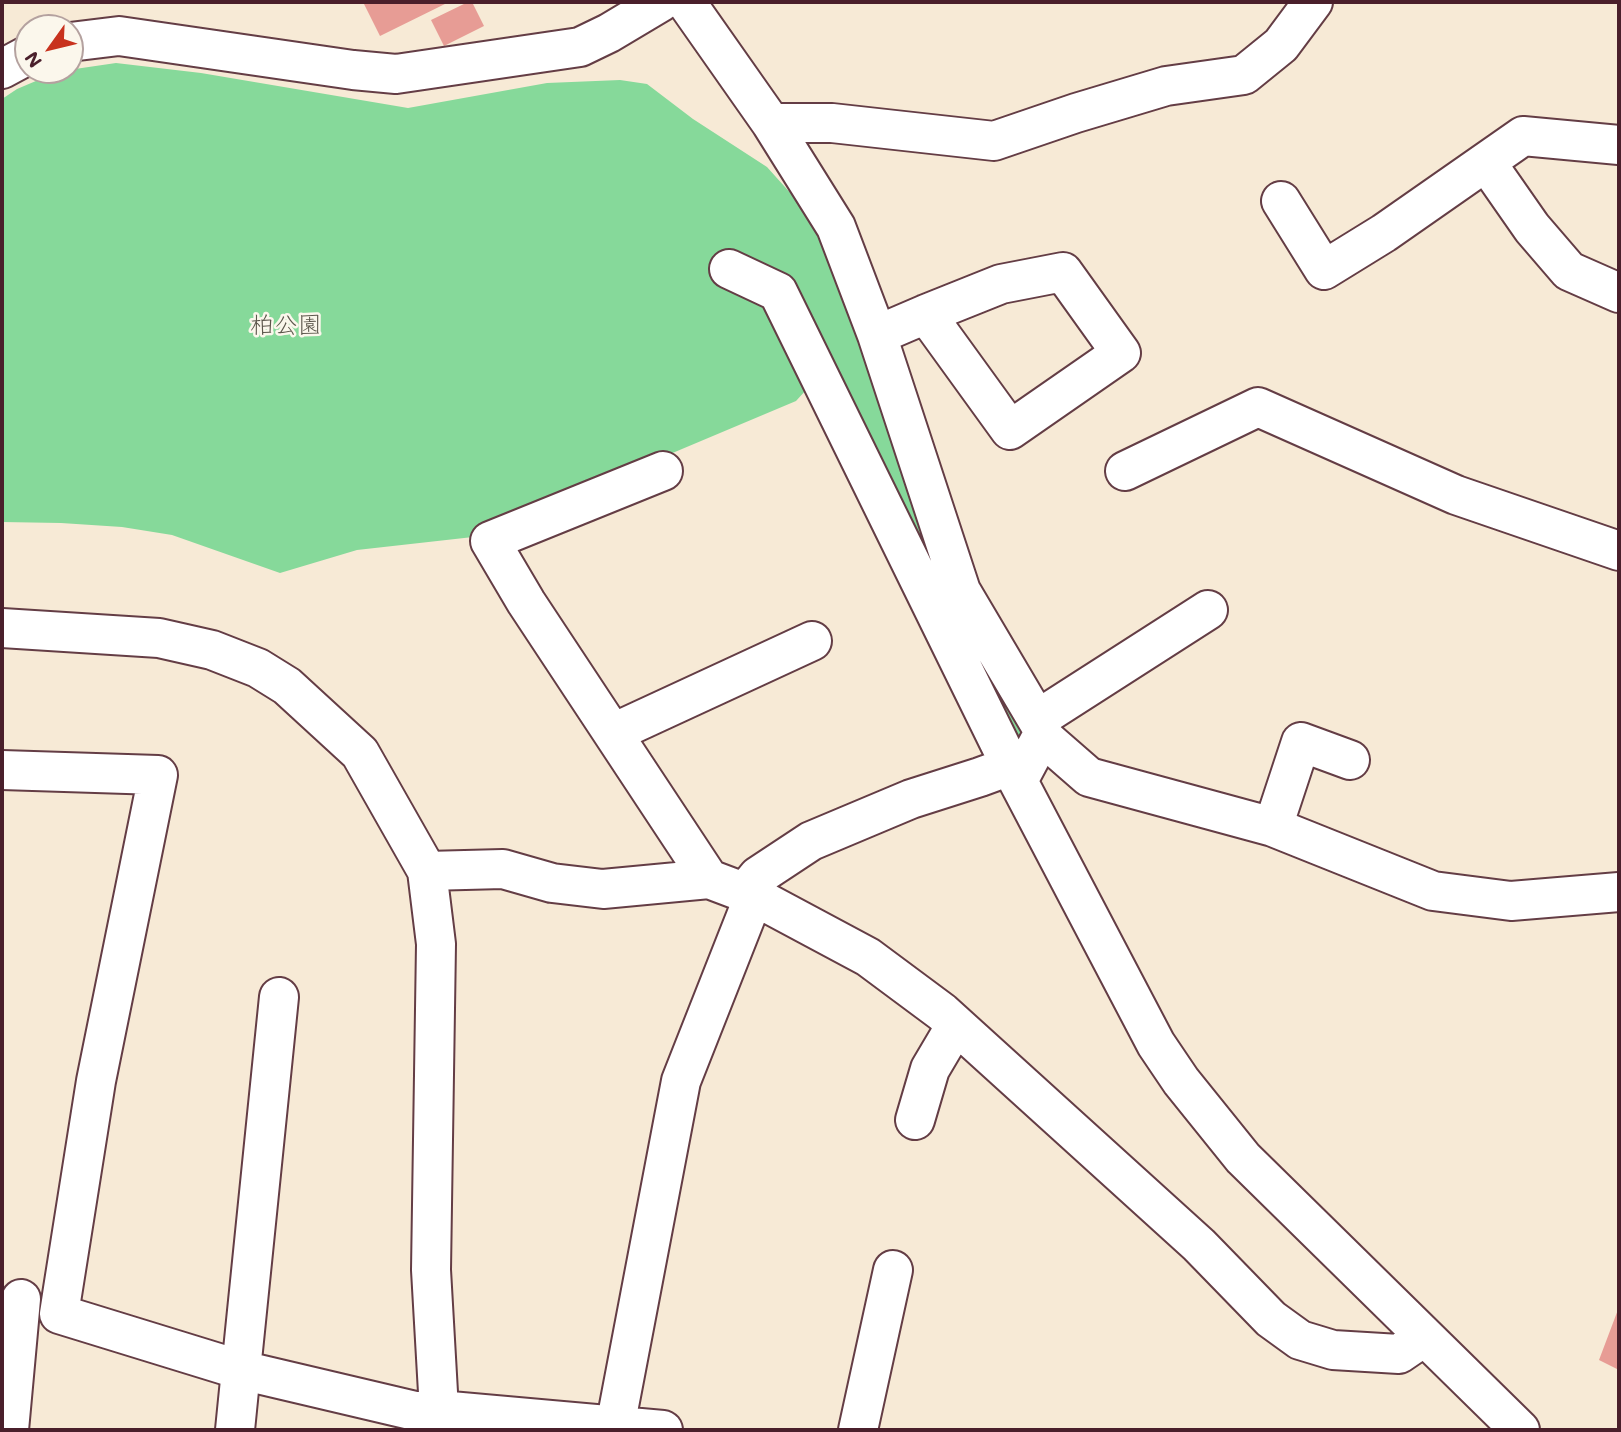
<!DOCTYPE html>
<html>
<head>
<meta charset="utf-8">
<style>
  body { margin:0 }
  #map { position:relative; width:1621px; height:1432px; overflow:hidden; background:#f7ead6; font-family:Mali,sans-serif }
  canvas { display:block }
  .frame { position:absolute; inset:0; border:4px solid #4a1f2b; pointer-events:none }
  .north { position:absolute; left:14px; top:14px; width:70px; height:70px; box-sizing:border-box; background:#fbf7ec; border:2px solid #b4a19f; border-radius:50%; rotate:236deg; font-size:19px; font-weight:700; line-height:28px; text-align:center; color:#4a1f2b }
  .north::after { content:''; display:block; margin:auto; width:24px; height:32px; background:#c8321e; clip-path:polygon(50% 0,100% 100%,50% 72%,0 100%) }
</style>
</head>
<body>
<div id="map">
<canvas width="1621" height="1432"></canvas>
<div class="frame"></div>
<div class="north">N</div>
</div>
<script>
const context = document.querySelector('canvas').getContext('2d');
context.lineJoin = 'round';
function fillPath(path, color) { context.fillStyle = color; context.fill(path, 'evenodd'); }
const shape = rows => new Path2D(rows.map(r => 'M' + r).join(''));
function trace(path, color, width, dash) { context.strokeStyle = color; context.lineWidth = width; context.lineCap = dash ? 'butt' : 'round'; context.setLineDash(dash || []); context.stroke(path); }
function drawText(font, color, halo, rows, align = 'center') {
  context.font = font + ' Mali,"Klee One",sans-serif'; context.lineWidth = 5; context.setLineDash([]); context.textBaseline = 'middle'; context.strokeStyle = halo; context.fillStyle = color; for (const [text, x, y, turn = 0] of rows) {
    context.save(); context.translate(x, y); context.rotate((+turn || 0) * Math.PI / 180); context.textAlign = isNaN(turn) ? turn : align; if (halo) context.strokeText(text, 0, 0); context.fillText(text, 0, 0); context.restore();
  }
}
const green = shape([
  [116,63,201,73,408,108,547,83,620,80,647,84,693,119,767,167,802,206,835,266,947,604,1024,733,1016,750,827,367,796,401,473,537,357,550,280,573,172,535,122,527,61,523,2,522,2,99,17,89,43,78,75,69]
]);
const building = shape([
  [363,2,449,2,380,36],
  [468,2,472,2,484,26,444,46,431,20],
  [1619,1307,1619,1370,1599,1360]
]);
const minor = shape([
  [686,2,771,123,836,227,877,335,961,591,1042,728,1042,736,1018,781,1156,1044,1181,1081,1243,1158,1520,1430],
  [70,42,119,36,353,70,396,74,580,47,609,33,661,2],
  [2,69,28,55],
  [771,123,832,123,994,141,1076,113,1166,86,1244,75,1281,45,1313,2],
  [1486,162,1532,228,1569,271,1619,293],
  [1281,201,1324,270,1384,233,1523,136,1619,145],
  [729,269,778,292,1018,781],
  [877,335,926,314,1001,284,1063,272,1121,353,1010,430,926,314],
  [663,471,490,541,526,602,709,879],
  [1125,471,1258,407,1456,495,1619,551],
  [2,628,159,638,212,650,258,668,287,686,360,753,427,871,436,944,431,1270,439,1410],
  [1038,719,1208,610],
  [613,733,812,641],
  [1042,736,1089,777,1273,827,1433,891,1511,901,1619,892],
  [2,770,158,775,96,1081,59,1314,241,1370,235,1430],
  [1273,827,1301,742,1350,760],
  [427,871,503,869,552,883,603,889,709,879,754,896,868,957,942,1012,1199,1245,1271,1319,1300,1340,1333,1350,1399,1354,1424,1337],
  [744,893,758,876,811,841,911,799,980,777,1010,766],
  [279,997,241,1370,415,1411,439,1410,663,1430],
  [915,1120,930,1069,956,1025],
  [615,1427,681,1081,754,896],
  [9,1430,21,1299],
  [858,1430,893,1270]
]);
const parkNames = [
  ["柏公園",286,326]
];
fillPath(green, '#86d99a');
fillPath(building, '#e79c95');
trace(minor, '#643d45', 42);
trace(minor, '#fff', 38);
drawText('24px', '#5c574c', '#fbf7ec', parkNames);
</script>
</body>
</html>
